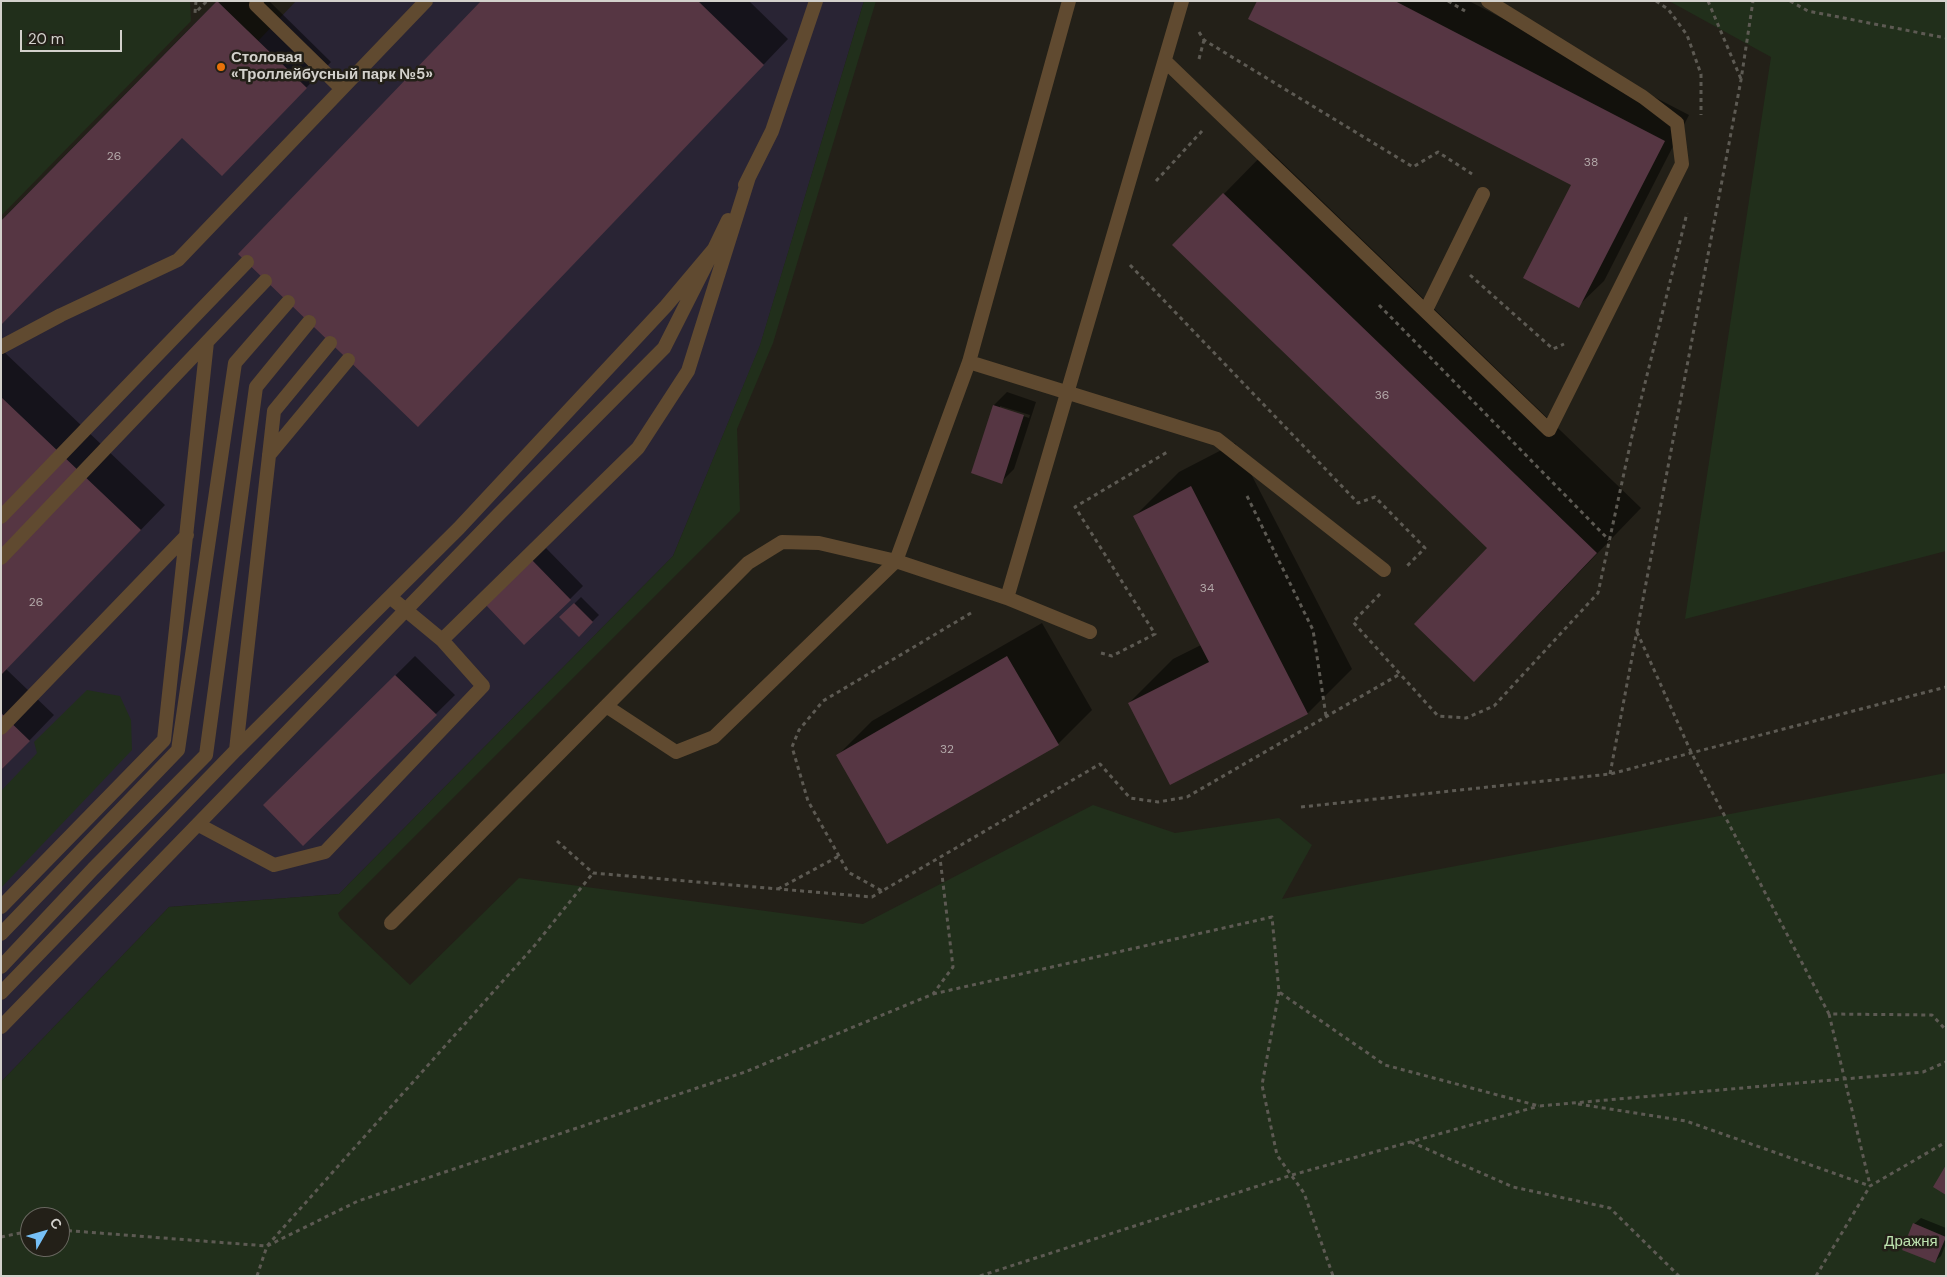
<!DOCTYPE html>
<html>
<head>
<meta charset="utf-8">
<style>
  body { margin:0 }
  #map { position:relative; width:1947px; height:1277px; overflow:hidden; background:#232018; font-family:"DM Sans",sans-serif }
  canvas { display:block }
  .frame { position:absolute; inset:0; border:2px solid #d3d1cc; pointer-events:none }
  .north { position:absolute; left:20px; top:1207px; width:50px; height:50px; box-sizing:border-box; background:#232018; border:1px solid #696760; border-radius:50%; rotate:52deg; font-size:14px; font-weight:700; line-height:20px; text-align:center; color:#d3d1cc }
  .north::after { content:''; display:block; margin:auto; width:18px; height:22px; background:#76c0f7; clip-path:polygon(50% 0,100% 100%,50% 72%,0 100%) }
  .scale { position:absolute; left:20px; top:30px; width:102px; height:22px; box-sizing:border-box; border:2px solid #d3d1cc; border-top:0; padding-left:6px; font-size:15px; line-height:18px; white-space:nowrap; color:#d3d1cc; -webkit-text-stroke:4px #232018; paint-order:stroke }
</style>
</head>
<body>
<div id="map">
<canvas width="1947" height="1277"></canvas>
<div class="frame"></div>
<div class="north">С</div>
<div class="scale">20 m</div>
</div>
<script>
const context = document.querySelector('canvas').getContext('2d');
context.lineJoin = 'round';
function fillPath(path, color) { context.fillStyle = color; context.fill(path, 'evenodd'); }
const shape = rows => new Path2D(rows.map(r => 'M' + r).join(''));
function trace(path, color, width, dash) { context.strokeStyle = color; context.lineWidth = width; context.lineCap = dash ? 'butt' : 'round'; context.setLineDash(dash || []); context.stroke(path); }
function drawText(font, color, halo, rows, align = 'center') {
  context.font = font + ' "DM Sans",sans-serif'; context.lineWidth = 5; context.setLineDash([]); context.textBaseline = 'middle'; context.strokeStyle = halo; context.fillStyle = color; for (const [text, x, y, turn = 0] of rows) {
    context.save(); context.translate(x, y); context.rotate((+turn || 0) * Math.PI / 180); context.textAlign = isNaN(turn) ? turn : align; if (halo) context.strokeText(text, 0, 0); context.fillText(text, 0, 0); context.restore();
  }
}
const industrial = shape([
  [217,1,258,41,296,1,864,1,760,346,673,556,339,894,169,907,1,1082,1,221]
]);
const green = shape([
  [1,1,190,1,191,21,1,216],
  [864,1,876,1,773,343,737,429,740,511,338,913,340,918,410,985,519,878,863,924,1093,805,1175,833,1279,818,1312,845,1282,899,1946,773,1946,1276,1,1276,1,1082,169,907,339,894,673,556,760,345],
  [30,1217,60,1217,60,1247,30,1247],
  [1669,1,1946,1,1946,551,1685,619,1771,57],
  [87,690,120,696,131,720,132,750,1,888,1,791,37,753,34,742]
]);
const shadow = shape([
  [218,1,269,1,331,62,247,149,183,136,1,223],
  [483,1,749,1,788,39,443,400],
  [1259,1,1469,1,1689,115,1604,281,1578,306,1572,184],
  [1268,149,1641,508,1518,636,1488,548,1174,245],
  [1,349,165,505,6,669,54,715,1,770],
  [1007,392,1036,402,1014,469,1001,482,972,472,994,405],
  [1000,406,1030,415,1029,418,1000,408],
  [1235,443,1352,669,1308,713,1129,703,1173,659,1201,645,1135,516,1179,472],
  [546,548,583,586,570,599,487,604],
  [581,597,599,615,579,635,561,617],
  [1042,623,1092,710,1058,744,838,755,872,721],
  [415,656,455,695,303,845,265,805],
  [1921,1218,1946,1228,1946,1243,1941,1256,1934,1262,1914,1224]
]);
const building = shape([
  [217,1,307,88,222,176,182,138,1,325,1,221],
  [481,1,698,1,764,65,418,427,238,254],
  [1257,1,1395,1,1665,141,1579,308,1523,278,1571,185,1248,19],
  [1223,193,1597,553,1474,682,1414,624,1487,548,1172,245],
  [1,397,141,530,1,675],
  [993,405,1024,415,1002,484,971,473],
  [1191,486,1308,714,1170,785,1128,703,1209,662,1133,516],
  [532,560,571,600,524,645,485,604],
  [574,603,593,622,579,637,559,617],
  [1007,656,1059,745,887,844,836,755],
  [395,675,437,715,303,846,263,805],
  [1,713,30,741,1,770],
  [1946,1165,1946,1195,1933,1187],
  [1913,1223,1946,1237,1935,1263,1902,1250]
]);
const path = shape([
  [196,1,195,13,207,1],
  [1448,1,1465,11],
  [1656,1,1668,9,1687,35,1701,74,1701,115],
  [1708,1,1741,79],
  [1790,1,1808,11,1946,38],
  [1199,32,1204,40,1413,167,1438,152,1472,174],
  [1199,59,1204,40],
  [1156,181,1202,131],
  [1130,265,1358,503,1375,497,1425,548,1407,566],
  [1470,275,1553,349,1564,344],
  [1379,305,1609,540],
  [1247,496,1313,630,1326,716],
  [1380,594,1353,622,1438,716,1466,718,1494,706,1598,593,1632,436,1687,213],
  [971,613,823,701,799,730,792,747,808,801,848,872,882,891,1100,764,1130,798,1158,802,1187,797,1400,674],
  [1637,632,1691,752,1829,1014,1932,1015,1946,1030],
  [1101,653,1112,656,1155,634,1075,507,1169,451],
  [1610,774,1741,80,1753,1],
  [1301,807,1610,774,1946,687],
  [557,841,593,873,872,897,882,891],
  [778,889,839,856],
  [1279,992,1262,1085,1277,1155,1304,1193,1333,1276],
  [933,994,1272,917,1279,992,1385,1065,1539,1106,1923,1072,1946,1062],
  [1829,1014,1870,1185],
  [1578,1104,1686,1121,1870,1186],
  [1411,1142,1513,1187,1610,1208,1679,1276],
  [60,1230,267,1246,535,945,593,873],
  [1,1237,30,1231],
  [257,1276,267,1246,358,1201,745,1072,933,994,953,967,940,858],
  [980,1276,1292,1175,1539,1106],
  [1816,1276,1870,1186,1946,1142]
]);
const service = shape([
  [257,1,256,5,341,88],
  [1165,61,1549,430,1682,164,1677,123,1643,97,1488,1],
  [745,185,772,131,816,1],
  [1426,310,1483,194],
  [1,347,61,315,178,260,426,1],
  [969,362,1217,439,1384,570],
  [269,455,348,360],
  [1,517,247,262],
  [1,558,207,342],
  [390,597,442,640],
  [1007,598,1182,1],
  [606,706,676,752,714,737,896,561,969,362,1069,1],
  [1,728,187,535],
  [236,750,459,528,666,306,714,249,728,220],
  [199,825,274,865,325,852,483,686,442,640,638,448,688,371,749,177],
  [1,907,164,740,207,342,265,281],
  [391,923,748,563,782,542,819,543,896,561,1007,598,1090,632],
  [1,934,178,750,235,363,288,302],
  [1,967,93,869,206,755,256,387,309,322],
  [1,993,236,750,274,411,330,343],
  [1,1027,498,515,664,348,714,249]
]);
const markers = [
  [221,67,5,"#e8710a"]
];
const numberNames = [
  ["26",114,157],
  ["38",1591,163],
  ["36",1382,396],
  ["34",1207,589],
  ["26",36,603],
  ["32",947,750]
];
const poiNames = [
  ["Столовая",231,58],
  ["«Троллейбусный парк №5»",231,75]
];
const parkNames = [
  ["Дражня",1911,1242]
];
fillPath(industrial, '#292434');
fillPath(green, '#212f1b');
fillPath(shadow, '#0007');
fillPath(building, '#563643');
trace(path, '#5d5a53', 3, [4, 4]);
trace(service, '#604a30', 14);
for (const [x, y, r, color] of markers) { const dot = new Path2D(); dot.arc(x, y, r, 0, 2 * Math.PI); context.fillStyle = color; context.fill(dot); trace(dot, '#232018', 2); }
drawText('12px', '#b4aaaa', null, numberNames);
drawText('bold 15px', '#d3d1cc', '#232018', poiNames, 'left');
drawText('15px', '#bee4b0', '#232018', parkNames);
</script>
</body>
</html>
